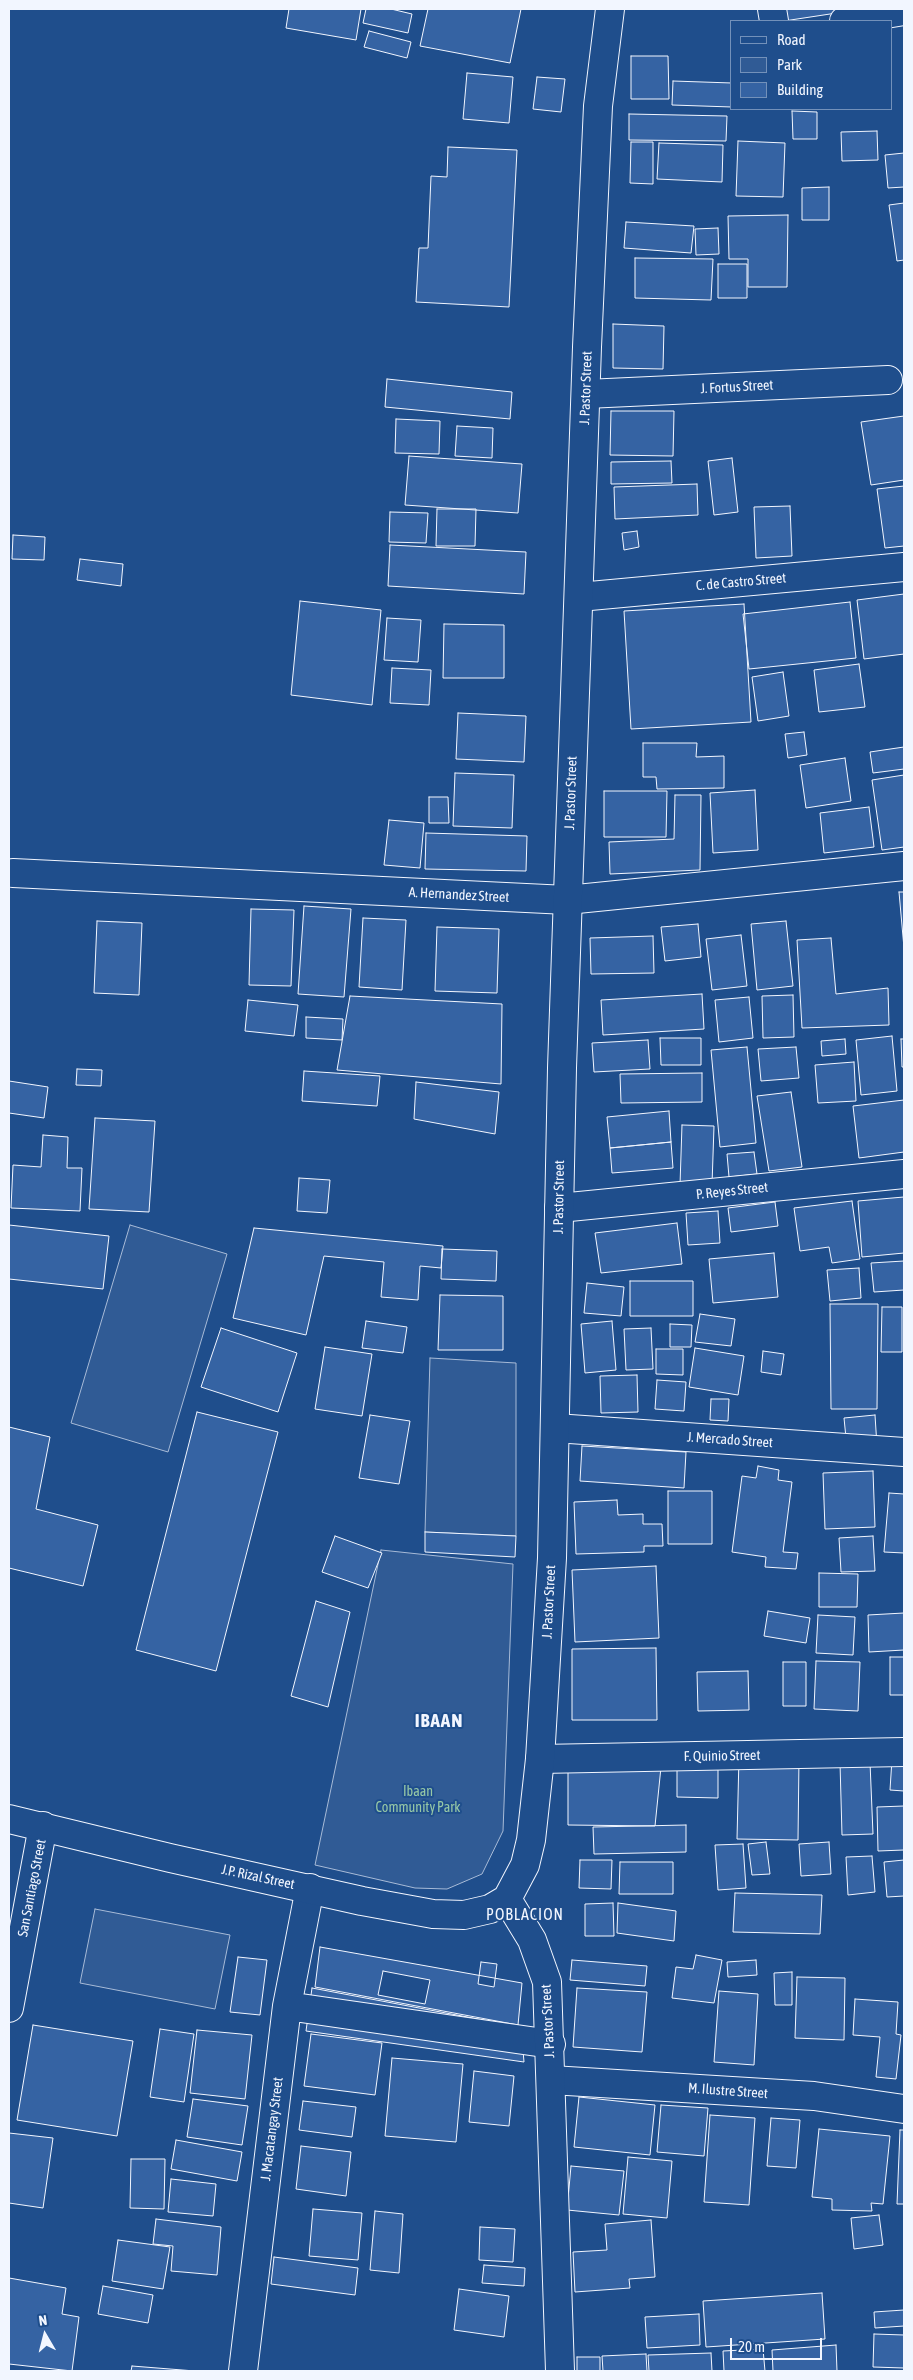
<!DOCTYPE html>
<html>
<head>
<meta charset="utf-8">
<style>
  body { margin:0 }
  #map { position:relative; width:913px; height:2380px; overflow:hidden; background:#1f4e8c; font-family:"Asap Condensed",sans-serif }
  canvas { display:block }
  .frame { position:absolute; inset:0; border:10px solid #f2f6ff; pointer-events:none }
  .legend { position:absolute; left:730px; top:20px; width:162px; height:90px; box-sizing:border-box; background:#1f4e8c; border:1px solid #7391ba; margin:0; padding:6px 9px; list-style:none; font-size:15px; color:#f2f6ff }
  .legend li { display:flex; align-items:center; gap:10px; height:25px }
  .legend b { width:25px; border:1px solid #7391ba }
  .north { position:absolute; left:20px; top:2310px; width:50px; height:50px; -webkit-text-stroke:4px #1f4e8c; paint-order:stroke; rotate:352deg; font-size:14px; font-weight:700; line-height:20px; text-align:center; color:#f2f6ff }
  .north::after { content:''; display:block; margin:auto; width:18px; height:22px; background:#f2f6ff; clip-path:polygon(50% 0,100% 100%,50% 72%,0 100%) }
  .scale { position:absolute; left:730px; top:2338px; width:92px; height:22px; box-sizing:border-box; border:2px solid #f2f6ff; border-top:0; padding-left:6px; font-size:15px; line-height:18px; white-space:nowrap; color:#f2f6ff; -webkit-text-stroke:4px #1f4e8c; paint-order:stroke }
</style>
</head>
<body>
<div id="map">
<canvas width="913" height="2380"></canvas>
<div class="frame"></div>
<ul class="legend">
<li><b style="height:6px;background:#1f4e8c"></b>Road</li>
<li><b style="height:14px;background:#305b95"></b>Park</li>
<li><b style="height:14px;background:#3563a3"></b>Building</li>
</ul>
<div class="north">N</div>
<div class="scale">20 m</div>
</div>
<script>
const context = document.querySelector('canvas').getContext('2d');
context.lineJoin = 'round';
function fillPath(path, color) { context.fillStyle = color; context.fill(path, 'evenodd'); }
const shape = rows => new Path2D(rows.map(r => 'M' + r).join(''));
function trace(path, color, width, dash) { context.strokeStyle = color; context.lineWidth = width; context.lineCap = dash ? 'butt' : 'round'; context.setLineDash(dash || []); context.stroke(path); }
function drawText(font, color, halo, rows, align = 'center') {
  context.font = font + ' "Asap Condensed",sans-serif'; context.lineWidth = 4; context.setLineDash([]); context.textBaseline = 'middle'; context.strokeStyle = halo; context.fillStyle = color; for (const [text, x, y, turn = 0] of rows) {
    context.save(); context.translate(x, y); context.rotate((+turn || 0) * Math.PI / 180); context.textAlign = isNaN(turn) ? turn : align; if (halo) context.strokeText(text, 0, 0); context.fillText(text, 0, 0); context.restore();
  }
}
const green = shape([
  [130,1225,227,1254,168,1452,71,1423,130,1225],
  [430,1358,516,1363,516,1536,425,1532,430,1358],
  [381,1550,513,1564,503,1831,482,1874,447,1889,415,1888,315,1865,381,1550],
  [95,1909,230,1935,215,2009,80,1983,95,1909]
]);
const building = shape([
  [289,9,361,9,356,40,286,28,289,9],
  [366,9,391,9,412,14,408,33,363,23,366,9],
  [428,9,521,9,510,63,420,46,428,9],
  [782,9,863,9,784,21,782,9],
  [369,31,411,42,407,58,364,47,369,31],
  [631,56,668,56,669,99,631,99,631,56],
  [467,73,513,77,509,123,463,119,467,73],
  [537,77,565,79,561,112,533,109,537,77],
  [673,81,732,83,732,107,672,105,673,81],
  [792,111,817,112,817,139,793,139,792,111],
  [629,114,727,116,726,141,629,140,629,114],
  [877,131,878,160,842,161,841,132,877,131],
  [738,141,785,143,783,197,736,196,738,141],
  [631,142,653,142,653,184,630,183,631,142],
  [659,143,723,145,722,182,657,179,659,143],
  [448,147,517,150,509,307,416,302,419,248,428,248,431,176,447,177,448,147],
  [904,153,904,187,888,188,885,155,904,153],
  [829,187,829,220,802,220,802,188,829,187],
  [904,203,904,260,897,261,889,205,904,203],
  [788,215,787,287,748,287,748,259,729,259,728,216,788,215],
  [626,222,694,226,691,253,624,248,626,222],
  [718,228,719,254,696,255,695,229,718,228],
  [635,258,713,259,711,300,635,298,635,258],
  [718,264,747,264,747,298,718,298,718,264],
  [613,324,664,326,663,369,613,368,613,324],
  [387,379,512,392,510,419,385,407,387,379],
  [611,411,674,411,673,456,610,455,611,411],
  [904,416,904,480,871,485,861,422,904,416],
  [396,419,440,421,439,454,395,453,396,419],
  [457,426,493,428,492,458,455,456,457,426],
  [409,456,522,464,518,513,405,505,409,456],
  [732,458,738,512,714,515,708,461,732,458],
  [671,461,672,483,611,484,611,462,671,461],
  [697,484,698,515,615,519,614,487,697,484],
  [904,486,904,546,885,548,877,489,904,486],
  [790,506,792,556,756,558,754,507,790,506],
  [437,509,476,509,475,546,436,546,437,509],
  [390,512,428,513,426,543,389,542,390,512],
  [637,531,639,547,624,550,622,533,637,531],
  [13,535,45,537,44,560,12,559,13,535],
  [390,545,526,552,524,594,388,586,390,545],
  [80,559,123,564,121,586,77,580,80,559],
  [904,594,904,654,864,659,857,600,904,594],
  [300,601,381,610,372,705,291,695,300,601],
  [850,602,856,658,749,669,743,614,850,602],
  [744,604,751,722,631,729,624,611,744,604],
  [387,618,421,620,418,662,384,660,387,618],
  [444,624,504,625,504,678,443,678,444,624],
  [859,664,865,707,819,712,814,670,859,664],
  [392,668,431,670,429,705,390,703,392,668],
  [783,672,789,716,758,721,752,677,783,672],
  [458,713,526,716,524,762,456,759,458,713],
  [804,732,807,755,788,758,785,734,804,732],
  [643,743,697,743,696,757,724,756,724,788,657,789,656,777,643,777,643,743],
  [904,747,904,769,873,773,870,752,904,747],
  [845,758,851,801,806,808,800,765,845,758],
  [455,773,514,775,512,828,453,826,455,773],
  [904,775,904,847,882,850,872,780,904,775],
  [755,790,758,850,713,853,710,793,755,790],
  [604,791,667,791,666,837,604,837,604,791],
  [675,795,701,795,700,870,610,874,609,842,674,839,675,795],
  [429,797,448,797,449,823,429,823,429,797],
  [869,807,874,847,824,853,820,813,869,807],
  [389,820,424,823,420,868,384,865,389,820],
  [426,833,527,836,526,871,425,869,426,833],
  [899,892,904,892,904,948,899,892],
  [304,906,351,909,344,997,298,994,304,906],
  [251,909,294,910,291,986,249,985,251,909],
  [363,918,406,920,402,990,359,987,363,918],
  [97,921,142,923,139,995,94,993,97,921],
  [786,921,793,986,757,990,751,924,786,921],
  [698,924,701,957,665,961,661,927,698,924],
  [437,927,499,929,497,993,435,991,437,927],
  [741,935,747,986,712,990,706,939,741,935],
  [653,936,654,973,591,974,590,938,653,936],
  [831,938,836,994,888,988,889,1025,802,1028,797,940,831,938],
  [702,994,704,1029,603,1035,601,1000,702,994],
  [793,995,794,1037,763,1038,762,996,793,995],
  [350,996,502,1004,501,1084,337,1070,350,996],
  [749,997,753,1038,719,1042,715,1000,749,997],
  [248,1000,298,1005,294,1036,245,1031,248,1000],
  [306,1017,343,1019,342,1040,306,1038,306,1017],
  [892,1036,897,1091,861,1095,856,1040,892,1036],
  [660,1038,701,1038,701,1065,661,1065,660,1038],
  [845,1039,846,1054,822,1056,821,1041,845,1039],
  [901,1039,904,1039,904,1067,902,1067,901,1039],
  [648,1040,650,1069,594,1072,592,1043,648,1040],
  [747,1047,756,1143,720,1147,711,1050,747,1047],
  [796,1047,799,1078,761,1081,758,1049,796,1047],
  [854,1062,856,1101,818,1103,815,1065,854,1062],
  [77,1069,102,1070,101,1086,76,1085,77,1069],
  [304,1071,380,1076,377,1106,302,1101,304,1071],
  [702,1073,702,1102,621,1103,620,1074,702,1073],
  [9,1081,48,1087,44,1118,9,1113,9,1081],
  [416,1082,499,1092,495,1134,414,1119,416,1082],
  [791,1092,802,1167,769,1171,757,1096,791,1092],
  [904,1100,904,1152,859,1158,853,1106,904,1100],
  [669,1111,671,1142,610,1148,607,1117,669,1111],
  [95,1118,155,1121,149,1212,89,1209,95,1118],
  [682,1125,714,1126,712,1185,680,1185,682,1125],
  [43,1135,68,1137,67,1168,82,1168,80,1211,11,1208,13,1165,41,1167,43,1135],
  [671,1142,673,1168,612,1173,610,1148,671,1142],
  [754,1152,757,1174,729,1177,727,1154,754,1152],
  [299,1178,330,1180,327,1213,297,1211,299,1178],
  [904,1197,904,1253,862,1257,858,1201,904,1197],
  [852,1201,860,1259,832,1263,829,1247,800,1251,794,1208,852,1201],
  [775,1202,778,1226,731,1232,728,1208,775,1202],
  [718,1211,720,1243,688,1245,686,1213,718,1211],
  [677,1223,682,1264,601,1273,595,1233,677,1223],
  [9,1225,109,1236,103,1289,9,1279,9,1225],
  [254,1228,443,1246,441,1268,420,1266,418,1300,381,1297,384,1262,324,1256,306,1335,233,1318,254,1228],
  [442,1249,497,1251,496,1281,441,1279,442,1249],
  [774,1253,778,1297,713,1303,709,1259,774,1253],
  [904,1261,904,1290,874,1292,871,1263,904,1261],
  [859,1268,861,1298,830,1301,827,1270,859,1268],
  [630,1281,693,1281,693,1316,630,1316,630,1281],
  [587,1283,624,1287,621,1316,584,1313,587,1283],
  [440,1295,503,1296,503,1350,438,1350,440,1295],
  [830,1304,878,1304,877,1409,831,1409,830,1304],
  [882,1307,902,1307,902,1352,881,1352,882,1307],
  [700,1314,735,1319,731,1346,695,1342,700,1314],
  [366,1321,407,1327,403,1353,362,1348,366,1321],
  [612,1321,616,1370,585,1373,581,1324,612,1321],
  [670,1324,692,1325,691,1347,670,1347,670,1324],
  [221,1328,297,1353,278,1412,201,1387,221,1328],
  [651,1328,653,1369,626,1370,624,1329,651,1328],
  [325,1347,372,1354,362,1416,315,1409,325,1347],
  [695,1348,744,1356,738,1395,689,1387,695,1348],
  [656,1349,683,1349,683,1375,656,1374,656,1349],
  [763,1351,784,1354,781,1375,761,1372,763,1351],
  [637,1375,638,1412,601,1413,600,1376,637,1375],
  [657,1380,686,1382,684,1411,655,1409,657,1380],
  [711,1399,729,1399,728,1421,710,1420,711,1399],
  [197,1412,278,1432,216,1671,136,1650,197,1412],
  [370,1415,410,1421,399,1484,359,1478,370,1415],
  [875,1415,877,1446,847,1448,844,1418,875,1415],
  [9,1427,50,1437,36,1509,98,1525,83,1586,9,1568,9,1427],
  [582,1446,686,1452,684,1488,580,1481,582,1446],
  [758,1466,779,1470,778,1480,792,1482,783,1552,798,1553,796,1569,765,1567,766,1557,732,1552,742,1476,756,1478,758,1466],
  [873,1471,875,1527,825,1529,823,1473,873,1471],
  [668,1491,712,1491,712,1544,668,1544,668,1491],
  [889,1493,904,1494,904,1553,884,1552,889,1493],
  [617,1500,618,1515,643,1514,643,1524,662,1524,663,1546,644,1546,644,1552,576,1554,574,1502,617,1500],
  [425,1532,516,1536,515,1557,425,1552,425,1532],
  [335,1536,382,1553,368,1588,322,1572,335,1536],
  [873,1536,875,1571,841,1572,839,1538,873,1536],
  [656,1566,659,1638,575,1642,572,1570,656,1566],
  [819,1573,858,1574,857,1607,819,1607,819,1573],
  [316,1601,350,1612,328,1707,291,1696,316,1601],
  [768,1611,810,1618,806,1643,764,1636,768,1611],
  [904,1613,904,1650,869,1652,868,1615,904,1613],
  [818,1615,855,1617,853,1655,816,1653,818,1615],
  [656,1648,657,1720,572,1720,572,1649,656,1648],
  [890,1657,904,1657,904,1695,890,1695,890,1657],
  [816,1661,860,1662,858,1711,814,1709,816,1661],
  [783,1662,806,1662,806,1706,783,1706,783,1662],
  [748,1671,749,1710,698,1711,697,1672,748,1671],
  [677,1756,718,1757,718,1798,677,1797,677,1756],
  [739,1757,799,1758,798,1840,737,1839,739,1757],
  [892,1759,904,1760,904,1791,890,1790,892,1759],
  [870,1762,873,1834,842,1835,840,1763,870,1762],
  [568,1766,661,1767,655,1826,568,1825,568,1766],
  [904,1806,904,1850,878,1851,877,1807,904,1806],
  [686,1825,686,1852,594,1854,593,1827,686,1825],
  [766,1842,770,1874,752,1875,748,1844,766,1842],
  [829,1842,831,1874,801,1876,799,1844,829,1842],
  [743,1844,746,1888,718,1890,715,1845,743,1844],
  [872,1856,875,1892,848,1895,846,1857,872,1856],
  [580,1860,612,1860,611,1889,579,1888,580,1860],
  [904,1860,904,1896,887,1897,884,1862,904,1860],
  [620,1862,673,1862,673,1894,619,1894,620,1862],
  [735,1893,822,1895,820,1934,733,1932,735,1893],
  [613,1903,614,1936,585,1936,585,1904,613,1903],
  [618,1903,676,1911,674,1941,617,1933,618,1903],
  [320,1947,522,1983,518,2025,315,1987,320,1947],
  [696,1955,722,1960,714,2003,672,1998,676,1967,693,1969,696,1955],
  [238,1957,267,1960,260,2015,230,2012,238,1957],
  [572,1960,647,1966,645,1986,570,1980,572,1960],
  [756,1960,757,1975,728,1977,727,1962,756,1960],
  [481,1962,497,1964,494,1987,478,1984,481,1962],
  [383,1971,430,1980,425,2004,378,1995,383,1971],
  [792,1972,792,2005,775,2005,774,1973,792,1972],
  [797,1977,845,1978,844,2040,795,2038,797,1977],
  [312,1988,521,2027,524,2062,306,2031,312,1988],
  [577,1988,647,1992,642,2052,573,2047,577,1988],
  [719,1991,758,1994,754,2065,714,2062,719,1991],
  [855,1999,898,2002,896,2034,901,2035,896,2079,876,2077,880,2037,853,2035,855,1999],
  [33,2025,133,2041,117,2136,17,2120,33,2025],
  [160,2029,194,2034,184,2102,150,2097,160,2029],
  [197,2030,252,2035,245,2099,190,2093,197,2030],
  [311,2034,382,2043,375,2095,304,2086,311,2034],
  [392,2058,463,2064,456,2142,385,2136,392,2058],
  [474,2071,514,2076,509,2126,469,2122,474,2071],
  [579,2097,655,2105,650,2155,574,2147,579,2097],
  [193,2099,248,2106,242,2145,187,2137,193,2099],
  [303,2101,356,2107,352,2137,299,2130,303,2101],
  [661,2105,708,2108,704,2156,657,2152,661,2105],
  [710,2115,755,2118,749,2205,704,2202,710,2115],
  [771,2118,800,2120,796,2168,767,2166,771,2118],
  [819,2129,890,2136,883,2204,871,2203,872,2211,832,2210,832,2199,812,2197,819,2129],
  [900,2130,904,2130,904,2204,897,2204,900,2130],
  [9,2133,53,2138,43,2208,9,2203,9,2133],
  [176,2140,242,2152,237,2181,171,2169,176,2140],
  [301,2146,351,2152,346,2196,296,2189,301,2146],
  [628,2157,672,2161,667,2218,623,2214,628,2157],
  [131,2159,165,2159,164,2209,130,2208,131,2159],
  [571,2166,624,2171,619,2215,567,2210,571,2166],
  [171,2179,216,2184,213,2216,168,2212,171,2179],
  [313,2209,362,2213,358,2260,309,2256,313,2209],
  [375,2211,403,2214,399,2273,370,2270,375,2211],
  [879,2215,883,2245,854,2249,851,2218,879,2215],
  [156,2219,221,2227,217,2275,171,2271,173,2246,153,2244,156,2219],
  [651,2220,655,2277,629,2279,630,2288,575,2292,573,2252,607,2250,605,2224,651,2220],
  [480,2227,515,2229,513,2262,479,2260,480,2227],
  [118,2240,170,2247,163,2289,112,2281,118,2240],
  [274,2257,358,2268,355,2295,271,2284,274,2257],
  [484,2265,525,2268,524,2286,482,2283,484,2265],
  [9,2278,66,2288,62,2314,79,2317,72,2371,9,2364,9,2278],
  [103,2286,153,2295,148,2323,98,2314,103,2286],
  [459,2289,509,2296,504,2337,454,2330,459,2289],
  [822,2293,825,2339,706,2347,703,2301,822,2293],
  [904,2310,904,2326,875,2328,874,2312,904,2310],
  [699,2314,700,2345,647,2348,645,2317,699,2314],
  [874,2334,904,2335,904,2368,873,2367,874,2334],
  [836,2345,837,2371,773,2371,772,2350,836,2345],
  [763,2349,765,2371,724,2371,723,2351,763,2349],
  [711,2353,712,2371,649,2371,648,2355,711,2353],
  [646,2354,647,2371,603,2371,602,2356,646,2354],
  [577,2357,600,2357,600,2371,577,2371,577,2357],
  [132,2366,195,2371,131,2371,132,2366]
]);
const minor = shape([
  [772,9,774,21],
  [844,21,904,11],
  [586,394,888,380],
  [579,597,904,567],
  [13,873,567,900,904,866],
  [559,1208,904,1174],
  [555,1428,904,1452],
  [540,1759,904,1752],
  [287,2006,551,2044],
  [9,2008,43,1826],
  [551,2080,814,2096,904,2109],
  [243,2371,287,2006,310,1888]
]);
const major = shape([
  [9,1819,170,1858,362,1901,433,1914,464,1915,490,1909,507,1899,525,1865,531,1840,540,1759,552,1558,562,1068,587,347,598,106,610,9],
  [507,1899,532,1940,547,1982,560,2371]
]);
const streetNames = [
  ["J. Fortus Street",737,387,-3],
  ["J. Pastor Street",586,388,-88],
  ["C. de Castro Street",741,582,-5],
  ["J. Pastor Street",571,793,-88],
  ["A. Hernandez Street",459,895,3],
  ["P. Reyes Street",732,1191,-6],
  ["J. Pastor Street",559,1197,-89],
  ["J. Mercado Street",730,1440,4],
  ["J. Pastor Street",549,1602,-87],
  ["F. Quinio Street",722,1756,-1],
  ["J.P. Rizal Street",258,1877,12],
  ["San Santiago Street",32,1888,-79],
  ["J. Pastor Street",548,2021,-93],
  ["M. Ilustre Street",728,2091,4],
  ["J. Macatangay Street",272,2129,-83]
];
const parkNames = [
  ["Ibaan",418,1792],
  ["Community Park",418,1808]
];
const quarterNames = [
  ["POBLACION",525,1915]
];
const districtNames = [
  ["IBAAN",439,1721]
];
fillPath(green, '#305b95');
trace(green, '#a8bbd7', 1);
fillPath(building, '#3563a3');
trace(building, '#f2f6ff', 1);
trace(minor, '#f2f6ff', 30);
trace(major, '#f2f6ff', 30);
trace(minor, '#1f4e8c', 28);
trace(major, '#1f4e8c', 28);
drawText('14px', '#f2f6ff', '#1f4e8c', streetNames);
drawText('14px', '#97c8a6', '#1f4e8c', parkNames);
context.letterSpacing = '1px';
drawText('16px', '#f2f6ff', '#1f4e8c', quarterNames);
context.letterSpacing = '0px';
context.letterSpacing = '1px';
drawText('bold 19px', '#f2f6ff', '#1f4e8c', districtNames);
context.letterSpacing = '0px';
</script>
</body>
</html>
